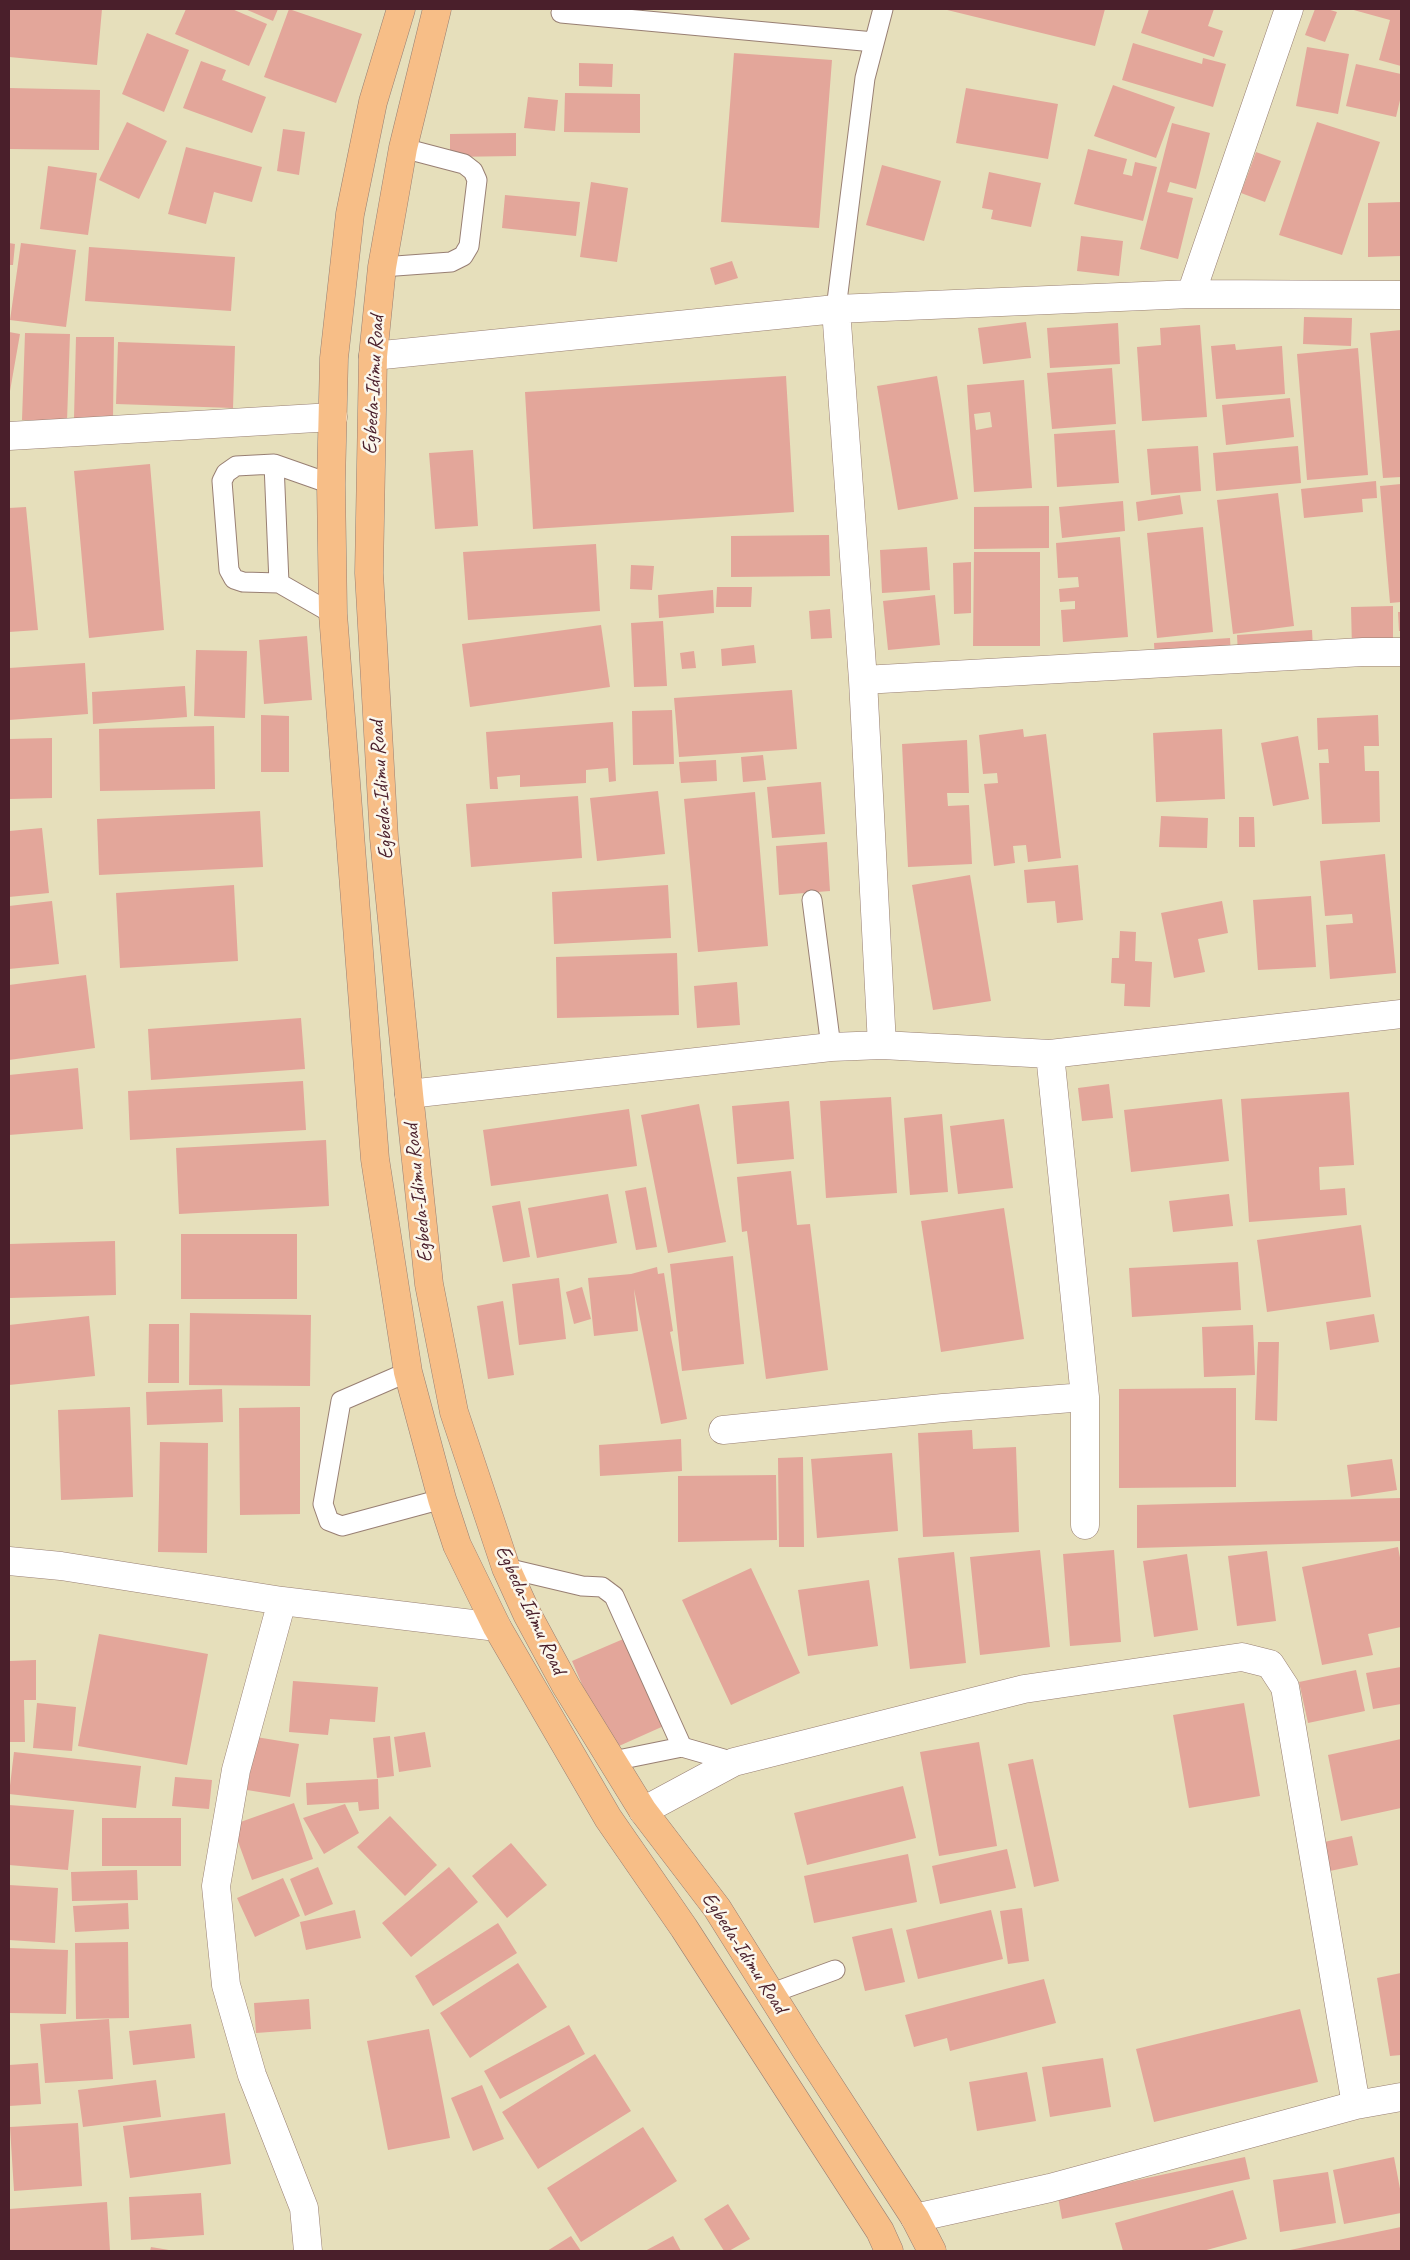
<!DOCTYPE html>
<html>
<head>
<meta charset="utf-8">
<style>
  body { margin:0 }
  #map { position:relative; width:1410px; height:2260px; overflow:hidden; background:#e6dfbb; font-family:Caveat,sans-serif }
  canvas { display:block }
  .frame { position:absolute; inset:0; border:10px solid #4a1f2b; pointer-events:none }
</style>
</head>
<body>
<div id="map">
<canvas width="1410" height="2260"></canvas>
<div class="frame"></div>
</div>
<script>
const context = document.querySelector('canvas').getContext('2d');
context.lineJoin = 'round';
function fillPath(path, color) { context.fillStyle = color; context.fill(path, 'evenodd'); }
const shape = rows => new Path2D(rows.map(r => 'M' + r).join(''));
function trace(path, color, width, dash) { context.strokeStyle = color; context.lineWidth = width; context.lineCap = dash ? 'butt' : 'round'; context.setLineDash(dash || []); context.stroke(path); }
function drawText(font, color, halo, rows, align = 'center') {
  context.font = font + ' Caveat,sans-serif'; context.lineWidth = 5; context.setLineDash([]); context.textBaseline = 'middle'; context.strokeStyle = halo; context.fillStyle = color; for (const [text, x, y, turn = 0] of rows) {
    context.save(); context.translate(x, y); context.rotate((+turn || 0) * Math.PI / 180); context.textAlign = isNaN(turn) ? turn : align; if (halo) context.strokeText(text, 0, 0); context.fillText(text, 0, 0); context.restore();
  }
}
const building = shape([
  [9,9,102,9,97,65,9,57],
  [186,9,232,9,267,24,249,66,175,34],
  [245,9,278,9,273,21],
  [289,9,362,34,336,103,264,77],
  [943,9,1105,9,1095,46],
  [1149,9,1214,9,1208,26,1223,31,1214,57,1141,33],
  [1315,9,1327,9,1337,12,1325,42,1305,35],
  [1350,9,1401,9,1401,66,1379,60,1390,20],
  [147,33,189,50,164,112,122,94],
  [1133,43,1202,64,1203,58,1226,64,1213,107,1122,80],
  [1307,47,1349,54,1338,114,1296,106],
  [734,53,832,60,819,228,721,222],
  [201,61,226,70,222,80,266,97,252,133,183,108],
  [579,63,613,64,612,87,579,86],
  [1356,64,1401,74,1401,96,1396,117,1346,106],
  [1113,85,1175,107,1156,158,1094,136],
  [9,88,100,90,99,150,9,149],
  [966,88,1058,104,1048,159,956,143],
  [565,93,640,94,640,133,564,132],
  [528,97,558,100,555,131,524,128],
  [127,122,167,141,139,199,99,180],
  [1317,122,1380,142,1342,255,1279,235],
  [1172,123,1210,133,1196,189,1170,182,1167,192,1193,198,1178,259,1140,249],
  [283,129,305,132,299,175,277,171],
  [516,133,516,156,450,157,450,134],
  [186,147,262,167,252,202,214,192,206,224,168,214],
  [1088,149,1127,159,1123,174,1132,176,1135,162,1157,167,1143,221,1074,204],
  [1256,152,1281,161,1265,202,1241,193],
  [882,165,941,181,924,241,866,225],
  [48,166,97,173,88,235,40,229],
  [989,172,1041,183,1031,227,991,219,993,210,982,208],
  [591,182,628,188,617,262,580,257],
  [505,195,580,202,576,236,502,228],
  [1401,202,1401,256,1368,257,1368,203],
  [1081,236,1123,241,1119,276,1077,271],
  [9,243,15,244,13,265,9,265],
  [21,243,76,250,66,327,10,320],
  [89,247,235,257,231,311,85,301],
  [732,261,738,278,715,285,710,268],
  [1304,317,1352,318,1351,346,1303,344],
  [1026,322,1031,358,983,364,978,328],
  [1118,323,1120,364,1050,368,1047,328],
  [1200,325,1207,417,1142,421,1137,347,1161,345,1160,328],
  [1401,330,1401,477,1383,478,1370,333],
  [9,332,20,334,10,391,9,391],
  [25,333,70,334,67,421,22,420],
  [76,337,114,337,113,419,74,418],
  [118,342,235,346,233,408,116,404],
  [1235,344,1236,350,1282,346,1285,394,1216,399,1211,346],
  [1358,348,1368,475,1307,480,1297,354],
  [1112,368,1116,424,1052,429,1047,373],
  [786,376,794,512,533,529,525,392],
  [937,376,958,499,898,510,877,386],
  [1024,380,1032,488,974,492,967,385],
  [990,412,992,427,976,430,974,414],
  [1290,398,1294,437,1226,445,1222,405],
  [1115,430,1119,483,1057,487,1054,434],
  [1198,446,1201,491,1151,495,1147,449],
  [1298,446,1301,483,1216,491,1213,453],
  [473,450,478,526,435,529,429,453],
  [150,464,164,630,89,638,74,471],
  [1376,481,1377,498,1362,499,1363,512,1304,518,1301,489],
  [1401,484,1401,602,1390,603,1380,486],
  [1278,493,1294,626,1233,634,1217,500],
  [1180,495,1183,514,1138,521,1136,502],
  [1123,501,1125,531,1062,538,1059,507],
  [1049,506,1049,548,974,549,974,507],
  [26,507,38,630,9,632,9,508],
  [1203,527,1213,632,1157,638,1147,533],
  [829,535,830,576,731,577,731,536],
  [1120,537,1128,637,1063,642,1061,610,1075,609,1075,601,1060,602,1059,589,1079,587,1078,577,1058,578,1056,543],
  [596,544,600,611,468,620,463,552],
  [927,547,930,590,882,593,880,550],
  [974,552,1040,552,1040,646,973,646],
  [971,562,971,613,954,614,953,563],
  [631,565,654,566,652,590,630,589],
  [717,587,752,587,751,607,716,607],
  [713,590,714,613,659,618,658,595],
  [935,595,940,645,888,650,883,601],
  [1393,606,1393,648,1352,649,1351,607],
  [830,609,832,638,811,639,809,611],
  [1398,612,1401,612,1401,631,1399,631],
  [663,621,667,686,634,687,631,623],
  [601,625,610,687,470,707,462,644],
  [1312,630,1313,649,1238,654,1237,635],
  [307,636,312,700,264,704,259,640],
  [1230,638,1231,656,1155,662,1154,643],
  [754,645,756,663,722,666,721,649],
  [196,650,247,651,245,718,194,716],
  [694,651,696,668,682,669,680,653],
  [85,663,88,714,9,720,9,668],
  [185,686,187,717,93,724,92,692],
  [792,690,797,749,679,757,674,698],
  [672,710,674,764,633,765,632,711],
  [261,715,289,716,289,772,261,772],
  [1378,715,1379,746,1364,746,1365,771,1379,771,1380,822,1322,824,1319,763,1329,763,1328,749,1318,750,1317,718],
  [613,722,616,781,609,782,608,768,586,770,586,783,520,787,520,775,497,777,498,789,490,789,486,732],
  [214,726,215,789,100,791,99,729],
  [1023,729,1024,737,1046,734,1061,858,1028,862,1026,845,1013,846,1015,863,994,866,984,784,998,783,997,773,983,774,979,735],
  [1222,729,1225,799,1156,802,1153,733],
  [1298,736,1309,799,1273,806,1261,743],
  [52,738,52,798,9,799,9,739],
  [967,740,969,793,947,793,948,806,969,805,972,864,908,867,902,744],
  [763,755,766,780,743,782,741,757],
  [716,760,717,781,681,783,679,762],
  [821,782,825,834,772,838,767,787],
  [658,791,665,854,597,861,590,798],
  [755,792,768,946,698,952,684,799],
  [578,796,582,858,471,867,466,804],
  [260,811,263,867,99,875,97,819],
  [1161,816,1208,818,1207,848,1159,847],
  [1239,817,1254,817,1255,847,1239,847],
  [42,828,49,893,9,897,9,831],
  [827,842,830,891,779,895,776,846],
  [1385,854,1396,973,1330,979,1326,925,1353,923,1352,914,1325,916,1320,861],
  [1078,865,1083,920,1057,923,1055,901,1027,903,1024,870],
  [970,875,991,1001,933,1010,912,885],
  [234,885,238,961,120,968,116,893],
  [668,885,671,938,554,944,552,892],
  [1311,896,1316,967,1258,970,1253,900],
  [52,901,59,964,9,969,9,906],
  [1222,901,1228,933,1198,939,1205,972,1174,978,1161,913],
  [1120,931,1136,932,1135,961,1152,962,1150,1007,1124,1006,1125,984,1111,983,1112,958,1119,958],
  [677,953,679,1015,557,1018,556,957],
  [86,975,95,1048,9,1060,9,985],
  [737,982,740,1025,697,1028,694,986],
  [301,1018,305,1069,151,1080,148,1029],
  [78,1068,83,1129,9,1135,9,1075],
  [303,1081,306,1130,130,1140,128,1091],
  [1109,1084,1113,1118,1082,1121,1078,1088],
  [1349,1092,1354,1165,1319,1167,1320,1190,1345,1188,1347,1215,1249,1222,1241,1099],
  [891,1097,897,1193,826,1198,820,1101],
  [1222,1099,1229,1161,1131,1172,1124,1110],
  [789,1101,794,1159,737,1164,732,1106],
  [699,1104,726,1242,668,1253,641,1115],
  [629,1109,637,1166,491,1186,483,1130],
  [942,1114,948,1192,910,1195,904,1118],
  [1004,1119,1013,1188,958,1194,950,1126],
  [326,1140,329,1206,179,1214,176,1148],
  [791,1171,797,1225,810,1224,828,1370,766,1379,747,1231,742,1232,737,1177],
  [646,1187,657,1247,636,1250,625,1191],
  [608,1194,617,1243,537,1258,528,1208],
  [1229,1194,1233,1226,1173,1232,1169,1201],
  [520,1201,530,1257,503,1262,492,1206],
  [1004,1208,1024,1339,941,1352,921,1221],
  [1361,1225,1371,1297,1267,1312,1257,1240],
  [181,1234,297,1234,297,1299,181,1299],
  [115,1241,116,1295,9,1298,9,1244],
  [733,1256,744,1364,682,1371,670,1264],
  [1238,1262,1241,1310,1132,1317,1129,1268],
  [657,1267,658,1274,664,1273,673,1331,670,1332,687,1419,661,1424,634,1289,638,1331,594,1336,588,1278,631,1274],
  [559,1278,566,1339,519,1345,512,1284],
  [582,1287,591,1319,574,1324,566,1292],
  [503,1301,514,1375,488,1379,477,1306],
  [190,1313,311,1315,310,1386,189,1385],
  [1374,1314,1379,1342,1330,1350,1326,1322],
  [89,1316,95,1376,9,1385,9,1325],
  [149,1324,179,1324,179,1383,148,1383],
  [1253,1325,1255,1375,1204,1377,1202,1327],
  [1258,1342,1279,1342,1277,1421,1255,1420],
  [1236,1388,1236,1487,1119,1488,1119,1389],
  [222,1389,223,1422,147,1425,146,1392],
  [130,1407,133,1497,61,1500,58,1410],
  [300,1407,300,1514,240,1515,239,1408],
  [972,1430,973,1449,1016,1447,1019,1532,923,1537,918,1433],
  [681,1439,682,1471,600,1476,599,1445],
  [160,1442,208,1443,207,1553,158,1552],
  [892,1453,898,1531,817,1538,811,1459],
  [803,1457,804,1547,779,1547,778,1458],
  [1392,1459,1397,1490,1351,1497,1347,1465],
  [776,1475,777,1540,678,1542,678,1476],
  [1401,1498,1401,1541,1137,1548,1137,1505],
  [1398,1547,1401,1563,1401,1627,1368,1634,1373,1655,1322,1665,1302,1567],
  [1040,1550,1050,1647,980,1655,970,1557],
  [1114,1550,1121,1642,1070,1646,1063,1554],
  [1267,1551,1276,1621,1237,1626,1228,1556],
  [954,1552,966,1663,910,1669,898,1558],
  [1187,1554,1198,1630,1154,1637,1143,1561],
  [751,1568,800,1673,731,1705,682,1600],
  [869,1580,878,1646,808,1656,798,1590],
  [99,1634,208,1654,187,1765,78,1746],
  [628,1637,666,1725,610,1750,572,1661],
  [36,1660,36,1700,24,1700,25,1742,9,1742,9,1661],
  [1401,1667,1401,1704,1373,1709,1366,1673],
  [1356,1670,1365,1711,1308,1723,1299,1682],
  [293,1681,378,1687,375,1722,330,1719,328,1735,289,1732],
  [37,1703,76,1707,72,1751,33,1748],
  [1244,1703,1260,1796,1189,1808,1173,1715],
  [425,1732,431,1767,399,1772,394,1737],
  [390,1736,394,1776,377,1778,373,1738],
  [256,1737,299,1744,290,1797,247,1790],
  [1401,1739,1401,1808,1341,1821,1328,1755],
  [979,1742,997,1846,939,1856,920,1752],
  [14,1752,141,1766,136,1808,9,1794],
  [1033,1759,1059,1881,1034,1887,1008,1764],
  [175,1777,212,1780,209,1809,172,1806],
  [378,1779,379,1809,359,1811,358,1802,307,1805,306,1783],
  [903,1786,916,1838,807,1865,794,1813],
  [294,1803,313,1859,252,1880,232,1825],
  [345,1804,359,1833,324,1854,303,1818],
  [9,1805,74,1810,68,1870,9,1865],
  [390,1816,437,1865,405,1896,357,1847],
  [102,1818,181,1818,181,1866,102,1866],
  [1352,1836,1358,1865,1330,1871,1324,1842],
  [511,1843,547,1885,507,1918,472,1876],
  [1007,1849,1016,1888,940,1904,932,1866],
  [908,1854,917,1902,814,1923,804,1876],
  [318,1867,333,1904,305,1916,290,1879],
  [449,1867,478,1902,411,1957,382,1923],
  [137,1870,138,1900,72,1901,71,1872],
  [283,1878,300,1916,255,1937,237,1898],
  [9,1885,58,1888,55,1943,9,1940],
  [128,1903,129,1929,75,1932,73,1906],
  [1022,1908,1029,1961,1008,1964,1000,1911],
  [355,1910,361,1938,306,1950,300,1922],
  [991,1910,1003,1959,918,1979,906,1930],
  [498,1923,517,1953,433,2006,415,1976],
  [892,1928,905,1982,865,1991,852,1937],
  [128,1942,129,2018,76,2019,75,1943],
  [9,1948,68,1950,66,2014,9,2013],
  [518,1963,547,2007,470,2058,440,2013],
  [1401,1973,1401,2055,1390,2056,1377,1978],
  [1044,1979,1056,2023,950,2051,947,2038,914,2047,905,2015],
  [309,1999,311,2029,256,2033,254,2003],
  [1300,2009,1318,2082,1154,2122,1136,2049],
  [109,2019,113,2079,45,2083,40,2024],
  [191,2024,195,2058,133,2065,129,2031],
  [569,2025,585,2054,500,2099,484,2071],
  [429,2029,450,2138,388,2150,367,2041],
  [595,2054,631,2111,538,2169,502,2112],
  [1103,2058,1111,2107,1050,2117,1042,2067],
  [38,2063,41,2104,9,2106,9,2065],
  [1027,2072,1036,2121,977,2131,969,2082],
  [156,2080,161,2117,83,2127,78,2090],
  [482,2085,504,2139,473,2151,451,2098],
  [225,2113,231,2164,130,2178,123,2126],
  [78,2123,82,2186,14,2191,10,2127],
  [643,2127,677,2181,581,2242,547,2188],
  [1245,2157,1250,2179,1062,2219,1058,2197],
  [1394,2157,1401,2194,1401,2213,1344,2224,1333,2170],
  [1328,2172,1336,2223,1280,2232,1273,2180],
  [1233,2190,1247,2239,1203,2251,1123,2251,1115,2223],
  [201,2193,204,2235,131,2240,129,2197],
  [107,2202,110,2251,9,2251,9,2209],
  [728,2204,750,2239,729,2251,724,2251,704,2219],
  [1401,2227,1401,2251,1290,2251,1290,2250],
  [571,2236,581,2251,547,2251],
  [673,2236,681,2251,645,2251],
  [151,2247,169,2250,169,2251,150,2251]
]);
const service = shape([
  [561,13,874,42],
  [382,267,451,262,463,256,469,246,477,180,473,171,464,164,403,148],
  [836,309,865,78,883,9],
  [274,464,279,583],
  [331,484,274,464,236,466,226,473,222,481,229,570,234,579,243,582,279,583,333,614],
  [812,900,831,1047],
  [408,1372,341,1401,323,1504,329,1521,342,1526,442,1499],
  [506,1568,582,1586,602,1587,614,1596,682,1747,734,1762],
  [613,1761,682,1747],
  [772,1993,835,1970]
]);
const minor = shape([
  [1191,294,1289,9],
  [836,309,863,680,882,1045],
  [373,356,836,309,1191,294,1401,295],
  [9,436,333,417],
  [863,680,1363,652,1401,652],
  [1050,1054,1085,1397,1085,1525],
  [409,1094,831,1047,882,1045,1050,1054,1401,1014],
  [723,1430,943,1408,1085,1397],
  [9,1561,61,1566,282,1601,497,1627],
  [282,1601,236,1770,216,1886,226,1985,252,2075,304,2208,308,2251],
  [643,1811,734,1762,1024,1689,1242,1657,1270,1664,1285,1687,1356,2105],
  [915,2218,1050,2188,1356,2105,1401,2097]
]);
const primary = shape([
  [401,9,373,102,350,214,334,358,331,484,333,614,375,1159,408,1372,442,1499,457,1545,497,1627,608,1818,684,1928,880,2231,889,2251],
  [437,9,403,148,382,267,373,356,369,573,384,838,409,1094,429,1284,454,1412,506,1568,527,1614,566,1686,643,1811,717,1908,806,2050,915,2218,932,2251]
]);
const streetNames = [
  ["Egbeda-Idimu Road",374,385,-87],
  ["Egbeda-Idimu Road",382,790,-94],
  ["Egbeda-Idimu Road",419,1193,-96],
  ["Egbeda-Idimu Road",530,1610,65],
  ["Egbeda-Idimu Road",744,1953,57]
];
fillPath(building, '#e3a69a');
trace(service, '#987f73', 21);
trace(minor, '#987f73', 29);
trace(primary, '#987f73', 29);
trace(service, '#fff', 19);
trace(minor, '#fff', 28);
trace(primary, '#f7be87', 28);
drawText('21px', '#4a1f2b', '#fbf7ec', streetNames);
</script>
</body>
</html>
